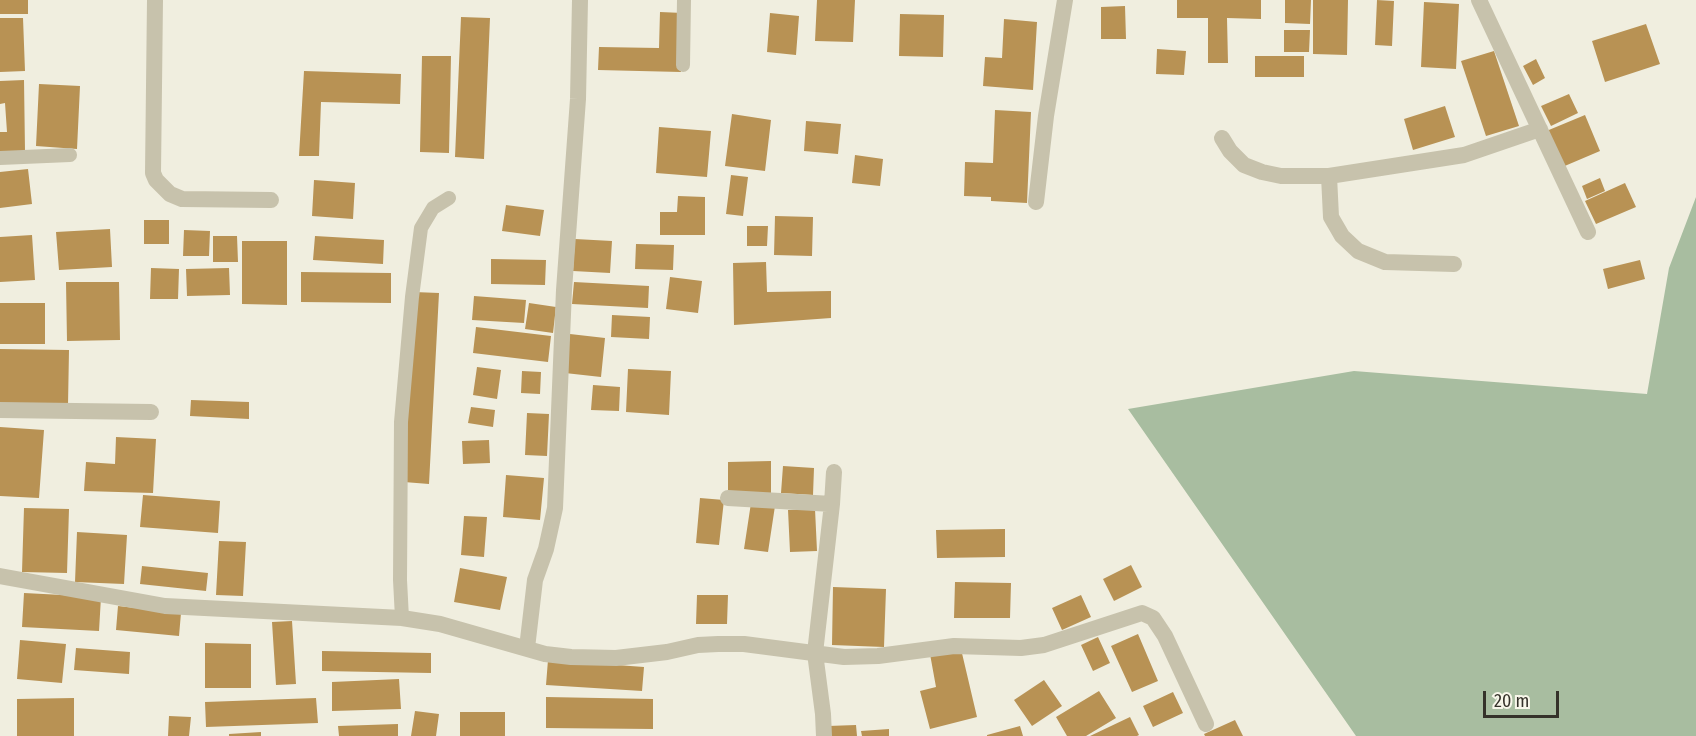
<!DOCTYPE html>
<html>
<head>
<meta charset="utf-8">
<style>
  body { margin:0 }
  #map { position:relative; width:1696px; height:736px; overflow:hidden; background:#f0eedf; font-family:"Fira Sans Condensed",sans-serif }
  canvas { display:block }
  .scale { position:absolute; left:1483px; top:691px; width:76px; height:27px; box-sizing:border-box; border:3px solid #35322a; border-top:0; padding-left:8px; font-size:18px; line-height:21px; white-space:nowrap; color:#35322a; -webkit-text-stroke:4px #f8f7ea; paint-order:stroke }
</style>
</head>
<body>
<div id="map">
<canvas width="1696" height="736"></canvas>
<div class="scale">20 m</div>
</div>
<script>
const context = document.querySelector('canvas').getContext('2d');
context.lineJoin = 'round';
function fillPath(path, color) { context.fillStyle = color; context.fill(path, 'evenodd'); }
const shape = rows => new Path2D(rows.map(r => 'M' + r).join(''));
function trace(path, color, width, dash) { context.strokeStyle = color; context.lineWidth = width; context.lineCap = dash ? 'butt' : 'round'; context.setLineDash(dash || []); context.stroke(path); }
const green = shape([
  [1696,197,1696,736,1356,736,1128,409,1354,371,1647,394,1669,268]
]);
const building = shape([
  [0,0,28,0,28,14,0,14],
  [817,0,855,0,853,42,815,41],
  [1177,0,1261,0,1261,19,1227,18,1228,63,1208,63,1208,18,1177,18],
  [1285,0,1311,0,1310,24,1285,23],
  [1313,0,1348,0,1347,55,1313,54],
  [1377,0,1394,1,1392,46,1375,45],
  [1424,2,1459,4,1456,69,1421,67],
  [1125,6,1126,39,1101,39,1101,7],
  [660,12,683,13,681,72,598,70,599,47,659,48],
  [770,13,799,16,796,55,767,52],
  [900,14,944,15,943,57,899,56],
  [461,17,490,18,484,159,455,157],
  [0,18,23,18,25,71,0,72],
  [1004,19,1037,22,1033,90,983,86,985,57,1002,58],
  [1646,24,1660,64,1605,82,1592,41],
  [1284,30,1310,30,1309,52,1284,52],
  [1157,49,1186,51,1184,75,1156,74],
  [1494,51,1519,126,1486,136,1461,61],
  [422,56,451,56,449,153,420,152],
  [1255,56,1304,56,1304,77,1255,77],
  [1536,59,1545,78,1533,85,1523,66],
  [304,71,401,74,400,104,321,102,319,156,299,156],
  [24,80,25,151,0,151,0,132,7,132,5,103,0,104,0,81],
  [39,84,80,86,77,149,36,146],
  [1569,94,1578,113,1551,126,1541,106],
  [1445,106,1455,137,1413,150,1404,119],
  [995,110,1031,112,1027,203,991,201,991,197,964,196,965,162,993,163],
  [732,114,771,120,765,171,725,166],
  [1585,115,1600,151,1560,168,1544,132],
  [806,121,841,124,838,154,804,151],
  [659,127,711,131,707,177,656,173],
  [855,155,883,159,880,186,852,183],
  [28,169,32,204,0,208,0,172],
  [731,175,748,177,743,216,726,214],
  [1600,178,1605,191,1587,199,1582,186],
  [314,180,355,183,353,219,312,216],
  [1625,183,1636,207,1596,224,1585,201],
  [678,196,705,197,705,235,660,235,660,212,677,212],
  [506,205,544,210,540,236,502,231],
  [775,216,813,217,812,256,774,255],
  [144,220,169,220,169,244,144,244],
  [747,226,768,226,767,246,747,246],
  [110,229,112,267,59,270,56,232],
  [184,230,210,231,209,256,183,256],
  [32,235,35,280,0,282,0,237],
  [213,236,237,236,238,262,213,262],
  [315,236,384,240,383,264,313,260],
  [575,239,612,241,610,273,573,271],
  [242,241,287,241,287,305,242,304],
  [636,244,674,245,673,270,635,269],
  [491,259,546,260,545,285,491,284],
  [1640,260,1645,279,1608,289,1603,269],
  [766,262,767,292,831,291,831,318,734,325,733,263],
  [151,268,179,269,178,299,150,299],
  [229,268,230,295,187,296,186,269],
  [301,272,391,273,391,303,301,302],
  [670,277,702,281,698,313,666,309],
  [66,282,119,282,120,340,67,341],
  [574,282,649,286,648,308,572,304],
  [414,292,439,293,429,484,404,482],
  [474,296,526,300,524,323,472,320],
  [0,303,45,303,45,344,0,344],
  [529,303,556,307,553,333,525,329],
  [612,315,650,317,649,339,611,337],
  [476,327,551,336,548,362,473,353],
  [570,334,605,338,601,377,565,373],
  [0,349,69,350,68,405,0,404],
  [477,367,501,370,497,399,473,395],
  [628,369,671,371,669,415,626,412],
  [522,371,541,372,540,394,521,393],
  [593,385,620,387,619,411,591,410],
  [191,400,249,402,249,419,190,416],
  [471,407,495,410,493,427,468,423],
  [527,413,549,414,547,456,525,455],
  [0,427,44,430,39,498,0,496],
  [116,437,156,439,153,493,84,491,86,462,115,464],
  [489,440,490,463,463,464,462,441],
  [771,461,771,493,728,493,728,462],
  [783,466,814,468,813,495,781,493],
  [506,475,544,478,540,520,503,517],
  [143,495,220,501,218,533,140,527],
  [700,498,724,500,719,545,696,543],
  [751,503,775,506,768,552,744,549],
  [24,508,69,509,67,573,22,572],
  [815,509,817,551,790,552,788,510],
  [464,516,487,517,484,557,461,555],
  [1005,529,1005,557,937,558,936,530],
  [77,532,127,535,124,584,75,582],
  [219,541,246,542,243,596,216,595],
  [1131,565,1142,587,1114,601,1103,579],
  [142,566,208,573,206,591,140,584],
  [460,568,507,577,500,610,454,602],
  [955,582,1011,583,1010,618,954,618],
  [833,587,886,589,884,647,832,645],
  [24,593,101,597,99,631,22,627],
  [697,595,728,595,727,624,696,624],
  [1081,595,1091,617,1062,630,1052,608],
  [118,606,181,613,179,636,116,630],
  [292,621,296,684,276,685,272,622],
  [1138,634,1158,681,1132,692,1111,646],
  [1098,637,1110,663,1093,671,1081,645],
  [20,640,66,644,62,683,17,679],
  [205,643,251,644,251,688,205,688],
  [76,648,130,652,129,674,74,670],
  [961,649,977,717,930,729,920,691,936,687,930,654],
  [322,651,431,653,431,673,322,671],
  [548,660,644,667,642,691,546,685],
  [399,679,401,709,332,711,332,682],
  [1044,680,1062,706,1032,726,1014,700],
  [1099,691,1116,718,1086,736,1067,736,1056,717],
  [1173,692,1183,713,1153,727,1143,706],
  [546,697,653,699,653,729,546,728],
  [74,698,74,736,17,736,17,699],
  [316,698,318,723,206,727,205,702],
  [415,711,439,714,436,736,411,736],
  [460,712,505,712,505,736,460,736],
  [169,716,191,717,189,736,168,736],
  [1130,717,1139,735,1137,736,1090,736],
  [1235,720,1243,736,1205,736,1204,734],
  [398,724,398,736,339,736,338,726],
  [856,725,857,736,829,736,828,726],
  [1020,726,1023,736,987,736,987,735],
  [889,729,889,736,862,736,861,731],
  [261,732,261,736,229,736,229,734]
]);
const service = shape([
  [683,65,684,0],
  [0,158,70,155],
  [402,618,400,580,401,422,412,297,421,228,433,208,449,198]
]);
const minor = shape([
  [155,0,153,173,156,180,170,194,182,199,271,200],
  [1479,0,1588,232],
  [1222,138,1230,151,1244,165,1262,172,1281,176,1329,176,1464,155,1540,129],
  [1329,176,1331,217,1342,236,1358,251,1385,262,1454,264],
  [1036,202,1046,116,1065,0],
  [0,410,151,412],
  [728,498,832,504],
  [0,576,165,606,402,618,440,624,545,654,571,657,616,658,667,652,698,645,718,644,744,644,844,657,878,656,954,646,1021,648,1044,645,1142,613,1153,618,1165,636,1206,724],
  [527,648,535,580,546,549,555,508,564,290,578,99,580,0],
  [824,736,823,714,815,653,832,504,834,472]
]);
fillPath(green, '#a8bda0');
fillPath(building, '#b89254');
trace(service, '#c7c2ac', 14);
trace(minor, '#c7c2ac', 16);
</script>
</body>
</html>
